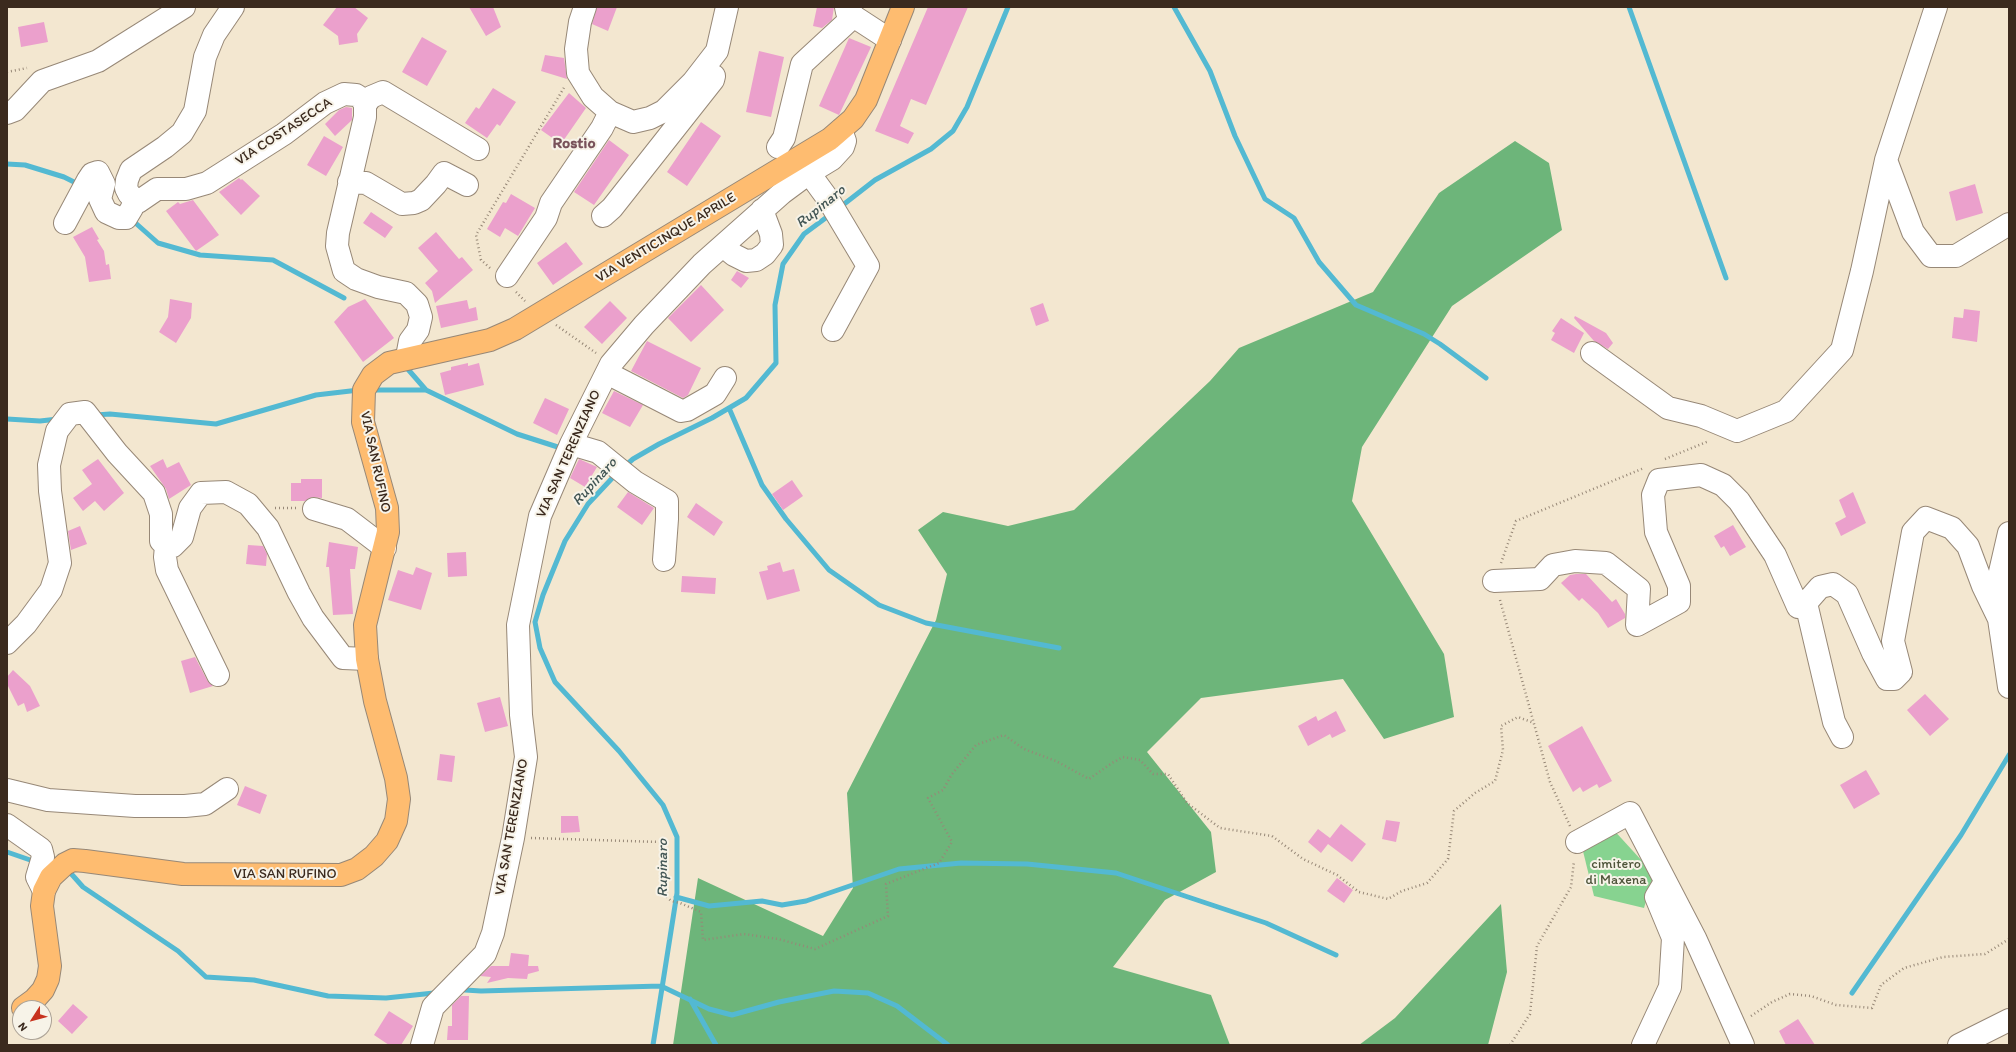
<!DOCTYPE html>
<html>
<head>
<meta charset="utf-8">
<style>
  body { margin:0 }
  #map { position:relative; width:2016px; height:1052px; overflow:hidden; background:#f3e7d0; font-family:Itim,sans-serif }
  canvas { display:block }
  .frame { position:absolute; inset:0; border:8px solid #3b2a1e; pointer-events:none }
  .north { position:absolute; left:12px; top:1000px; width:40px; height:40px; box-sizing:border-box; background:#f7f3e8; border:1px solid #aca397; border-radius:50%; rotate:234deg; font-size:11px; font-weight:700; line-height:16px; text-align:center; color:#3b2a1e }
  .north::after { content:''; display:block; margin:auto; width:14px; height:18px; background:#c8321e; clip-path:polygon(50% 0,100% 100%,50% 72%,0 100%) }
</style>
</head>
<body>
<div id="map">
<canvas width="2016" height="1052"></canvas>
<div class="frame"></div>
<div class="north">N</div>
</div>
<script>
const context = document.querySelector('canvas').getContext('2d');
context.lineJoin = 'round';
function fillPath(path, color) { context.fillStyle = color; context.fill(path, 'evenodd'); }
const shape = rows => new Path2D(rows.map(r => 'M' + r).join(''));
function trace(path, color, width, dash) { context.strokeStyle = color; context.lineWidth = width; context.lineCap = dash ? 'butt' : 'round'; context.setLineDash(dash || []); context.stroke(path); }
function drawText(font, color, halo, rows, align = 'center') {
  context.font = font + ' Itim,sans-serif'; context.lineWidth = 4; context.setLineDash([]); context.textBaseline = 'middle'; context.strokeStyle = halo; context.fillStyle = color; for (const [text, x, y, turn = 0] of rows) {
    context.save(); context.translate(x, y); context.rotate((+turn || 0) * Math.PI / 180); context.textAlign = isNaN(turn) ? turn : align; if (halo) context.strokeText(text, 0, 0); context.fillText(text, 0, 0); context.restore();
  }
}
const green = shape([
  [1611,827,1654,874,1644,908,1594,896,1581,843]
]);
const forest = shape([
  [1515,141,1549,163,1562,230,1452,306,1362,447,1352,501,1444,654,1454,717,1384,739,1343,679,1201,698,1147,752,1211,832,1216,872,1165,900,1113,967,1211,995,1230,1045,673,1045,698,878,823,936,853,888,847,793,936,620,947,574,918,530,943,512,1008,526,1074,510,1210,381,1239,348,1373,292,1439,193],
  [1501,904,1507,972,1488,1045,1359,1045,1395,1018]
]);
const stream = shape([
  [1174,7,1210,71,1235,136,1265,199,1294,218,1319,262,1356,305,1424,334,1440,344,1486,378],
  [1629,7,1726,278],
  [7,164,25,165,64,177,80,185],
  [839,208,875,180,931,149,953,131,967,107,1008,7],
  [131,219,158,243,200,255,273,260,344,298],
  [406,367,426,390],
  [371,390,426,390,517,434,564,449],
  [729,408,762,485,786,519,829,570,879,605,926,623,1059,648],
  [96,415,110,414,216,424,316,395,359,390],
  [7,419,40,421,58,419],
  [625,466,633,459,659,444,712,418,746,398,776,363,775,305,783,264,804,234,831,214],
  [617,473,588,504,565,541,543,595,535,622,540,648,555,682,619,751,663,805,677,837,677,893,653,1045],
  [7,852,36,862],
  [67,869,83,887,178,951,206,977,254,980,328,996,386,998,434,993],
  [676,897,709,906,762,901,782,905,806,901,899,869,961,863,1027,864,1116,873,1266,923,1336,955],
  [465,990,481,991,661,986,709,1009,732,1015,779,1002,834,991,868,993,897,1006,948,1045],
  [1852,993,1961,835,2009,755],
  [690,999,716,1045]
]);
const building = shape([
  [337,7,354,7,368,18,357,34,358,42,339,45,338,36,323,25],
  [469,7,493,7,501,27,486,36],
  [597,7,617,7,608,31,592,24],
  [817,7,834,7,832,20,822,28,813,26],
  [928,7,968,7,926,105,911,99,900,126,914,133,908,144,875,131],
  [44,22,48,42,21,47,18,27],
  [422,37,447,51,427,86,402,72],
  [849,38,871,47,839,115,819,106],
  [759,51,784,57,771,117,746,112],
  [545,55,564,58,567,79,541,71],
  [493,88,516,102,500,126,497,124,487,138,465,123,476,107,479,109],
  [569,93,586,108,561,144,541,130],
  [346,107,352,108,352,120,335,136,325,124,339,110],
  [701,122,721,136,687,186,667,172],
  [324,136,343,147,326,176,307,165],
  [609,140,629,155,594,205,574,192],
  [239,178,241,180,242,179,260,196,241,215,219,192],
  [1975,184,1983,213,1956,221,1949,192],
  [511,194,535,208,518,236,505,228,500,237,487,229,503,202,506,203],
  [193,200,219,235,196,251,166,211,178,202,180,204],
  [371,212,393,227,385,238,363,223],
  [92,227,99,239,97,240,104,251,106,265,109,264,111,279,89,282,85,257,73,237],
  [436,232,459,259,462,257,473,270,435,303,432,291,425,283,438,271,418,248],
  [566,242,583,264,553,285,537,263],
  [737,271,749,278,741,288,731,280],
  [701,285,724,310,691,342,668,318],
  [170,299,192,303,191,318,176,343,159,332,168,317],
  [365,299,394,338,363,362,334,322,348,307],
  [467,300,469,309,476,307,478,320,441,328,436,306],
  [610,301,627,318,602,344,584,327],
  [1043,303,1049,321,1036,326,1030,308],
  [1964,309,1980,311,1977,342,1952,338,1954,317,1963,318],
  [1575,316,1606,333,1613,343,1608,349,1594,341,1574,318],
  [1561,318,1584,333,1574,353,1551,340,1555,333,1552,331],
  [647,341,701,368,688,395,683,398,631,371],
  [468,363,468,366,479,363,484,385,445,395,440,373,451,370,451,367],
  [614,391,643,405,630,427,602,413],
  [545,398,569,409,557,435,533,423],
  [98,459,124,493,104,511,95,501,83,511,73,498,92,484,82,470],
  [163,459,167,468,179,462,191,485,169,499,166,489,150,466],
  [579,459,597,467,585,487,570,478],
  [301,479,322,479,322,498,312,497,305,501,291,501,291,483,301,483],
  [792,480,803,496,783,510,772,494],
  [628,492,654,508,642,525,617,507],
  [1853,492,1866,523,1841,536,1835,523,1846,517,1839,500],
  [696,503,723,522,714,536,687,517],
  [1733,525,1746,547,1730,556,1724,546,1721,548,1714,536],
  [80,526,87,544,71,550,68,531],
  [329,542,358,547,355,569,350,569,353,614,333,615,329,567,326,567],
  [248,545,263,546,267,554,266,566,246,564],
  [466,552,467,576,448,577,447,553],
  [780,562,783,572,794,569,800,591,767,600,759,572,768,570,767,566],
  [416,567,432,573,421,610,388,600,398,570,413,575],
  [1576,574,1586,574,1612,602,1616,599,1625,614,1625,618,1608,628,1598,613,1582,598,1579,601,1561,583,1570,575],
  [682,576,716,578,715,594,681,592],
  [195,657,207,680,213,686,190,693,181,661],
  [13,670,30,686,40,706,27,712,24,703,18,706,7,684,7,677],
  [1925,694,1949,719,1930,736,1907,710],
  [500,697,508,726,485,732,477,703],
  [1336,711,1346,731,1332,738,1330,734,1308,746,1298,726,1316,716,1318,721],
  [1582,726,1612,781,1599,788,1597,784,1583,792,1580,787,1573,792,1548,746],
  [440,754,455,756,452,782,437,780],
  [1866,770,1880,794,1854,809,1840,785],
  [245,786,267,795,260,814,237,805],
  [561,816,578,816,580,832,561,833],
  [1386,820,1400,822,1396,842,1382,839],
  [1341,824,1366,844,1352,862,1328,844,1321,853,1308,842,1318,829,1330,838],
  [1337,878,1353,890,1344,903,1327,891],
  [511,953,529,955,528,966,538,966,539,971,528,974,527,979,508,978,487,983,491,977,480,976,491,966,509,966],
  [461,996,469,996,468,1040,447,1040,448,1026,452,1026,452,1005],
  [73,1004,88,1017,72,1034,58,1021],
  [389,1011,413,1026,401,1045,389,1045,374,1035],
  [1798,1019,1815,1045,1786,1045,1779,1031]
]);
const path = shape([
  [7,72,27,68],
  [490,268,481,260,476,235,565,86],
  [516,292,525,301],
  [556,325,596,353],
  [1665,459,1709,441],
  [275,508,296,508],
  [1501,563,1516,521,1644,468],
  [1500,600,1550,782,1570,826],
  [531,838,660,842,667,897,671,901,680,903,701,912,703,940,744,934,778,939,815,949,888,916,886,884,939,863,952,842,928,798,943,790,952,774,976,745,1004,735,1024,749,1056,761,1089,779,1112,763,1123,757,1140,760,1153,774,1168,774,1187,803,1220,828,1272,836,1303,859,1337,875,1359,892,1388,899,1402,891,1427,883,1448,859,1454,811,1475,793,1495,781,1503,750,1501,726,1518,717,1534,723],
  [1751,1016,1772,1002,1790,994,1811,996,1836,1005,1872,1008,1881,985,1904,968,1943,957,1985,954,2009,939],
  [1510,1045,1530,1014,1537,946,1571,887,1574,861]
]);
const minor = shape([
  [233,7,214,35,205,57,195,111,182,133,165,147,131,170,127,180,126,188,129,194,138,202,157,189,186,189,207,183,284,134,325,103,344,94,356,95,362,99,365,105,365,117,338,233,337,246,344,271,356,279,378,287,406,293,417,304,421,317,418,330,410,341,407,357],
  [585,7,580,22,576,49,578,73,593,97,610,112,633,122,650,118,664,111,693,82,717,51,727,7],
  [846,7,847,12,890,40],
  [365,105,371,97,383,92,478,149],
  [7,113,15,110,42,81,98,61,184,7],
  [778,147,784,138,802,64,854,16],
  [1886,160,1913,232,1931,256,1956,256,2009,224],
  [809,173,828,199,868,266,833,330],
  [349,182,366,183,402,204,414,203,421,200,436,184,444,173,467,185],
  [603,216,612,208,713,80,714,76],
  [65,223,88,180,92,174,98,172,104,184,100,199,106,212,119,218,126,218,132,208,134,200],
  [723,246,734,255,746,261,756,260,765,254,772,245,771,234,762,210],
  [507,276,546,218,551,203,602,128,610,112],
  [1592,353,1668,408,1701,416,1737,431,1786,411,1842,350,1862,271,1886,160,1936,7],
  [607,373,681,411,687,410,715,394,725,378],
  [571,444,598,452,635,482,667,501,667,519,664,560],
  [314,509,347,519,385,548],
  [2009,533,2000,572,1999,619,2009,687],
  [166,546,165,557,167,570,218,675],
  [1494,581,1540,579,1553,565,1575,561,1606,563,1639,589,1637,625,1679,602,1679,586,1656,532,1653,495,1659,480,1701,475,1723,485,1739,501,1775,555,1798,607,1806,603,1820,587,1833,584,1847,594,1873,653,1887,679,1894,679,1901,672,1893,641,1913,532,1926,518,1952,528,1968,546,1983,586,1999,619],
  [1806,603,1834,722,1842,737],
  [7,643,26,624,51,590,60,563,50,491,49,465,57,431,70,414,85,412,117,453,154,493,161,514,161,541,166,546,173,546,182,537,190,508,201,493,226,492,248,504,268,528,299,593,313,618,343,658,367,659],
  [7,790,48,800,135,806,185,806,205,804,227,789],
  [7,825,41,849,43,857,37,877,44,891],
  [1577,842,1630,813,1695,938,1743,1045],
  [422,1045,433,1007,485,954,493,933,513,838,526,757,521,715,518,625,540,516,571,444,611,364,644,325,702,264,782,193,809,173,832,159,843,147,845,141,841,130],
  [1643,1045,1670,987,1673,938,1656,897,1665,882],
  [1959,1045,2009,1020]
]);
const major = shape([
  [23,1008,34,1000,43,990,48,979,50,966,42,906,44,891,51,877,65,864,73,860,85,861,183,874,341,875,357,869,374,856,387,841,396,821,399,799,396,778,375,701,367,659,365,625,388,532,387,508,363,422,364,390,373,375,389,363,490,340,515,329,830,139,853,119,866,100,903,7]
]);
const streetNames = [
  ["VIA COSTASECCA",284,132,-33],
  ["VIA VENTICINQUE APRILE",666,238,-31],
  ["VIA SAN TERENZIANO",569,454,-66],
  ["VIA SAN RUFINO",375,462,78],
  ["VIA SAN TERENZIANO",512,827,-80],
  ["VIA SAN RUFINO",285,874]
];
const parkNames = [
  ["cimitero",1616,864],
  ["di Maxena",1616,880]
];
const waterNames = [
  ["Rupinaro",821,207,-39],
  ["Rupinaro",595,482,-48],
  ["Rupinaro",663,868,-90]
];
const quarterNames = [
  ["Rostio",574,144]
];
fillPath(green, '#87d390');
fillPath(forest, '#6db57a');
trace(stream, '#53b9d2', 5);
fillPath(building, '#eba0cc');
trace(minor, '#978877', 24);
trace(major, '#978877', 24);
trace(path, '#978877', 2.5, [1, 3]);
trace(minor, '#fff', 22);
trace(major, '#febc70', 22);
drawText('14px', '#3b2a1e', '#f7f3e8', streetNames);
drawText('14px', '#4e543a', '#f7f3e8', parkNames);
drawText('italic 15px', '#425554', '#f7f3e8', waterNames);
drawText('bold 16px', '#79535b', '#f7f3e8', quarterNames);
</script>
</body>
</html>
